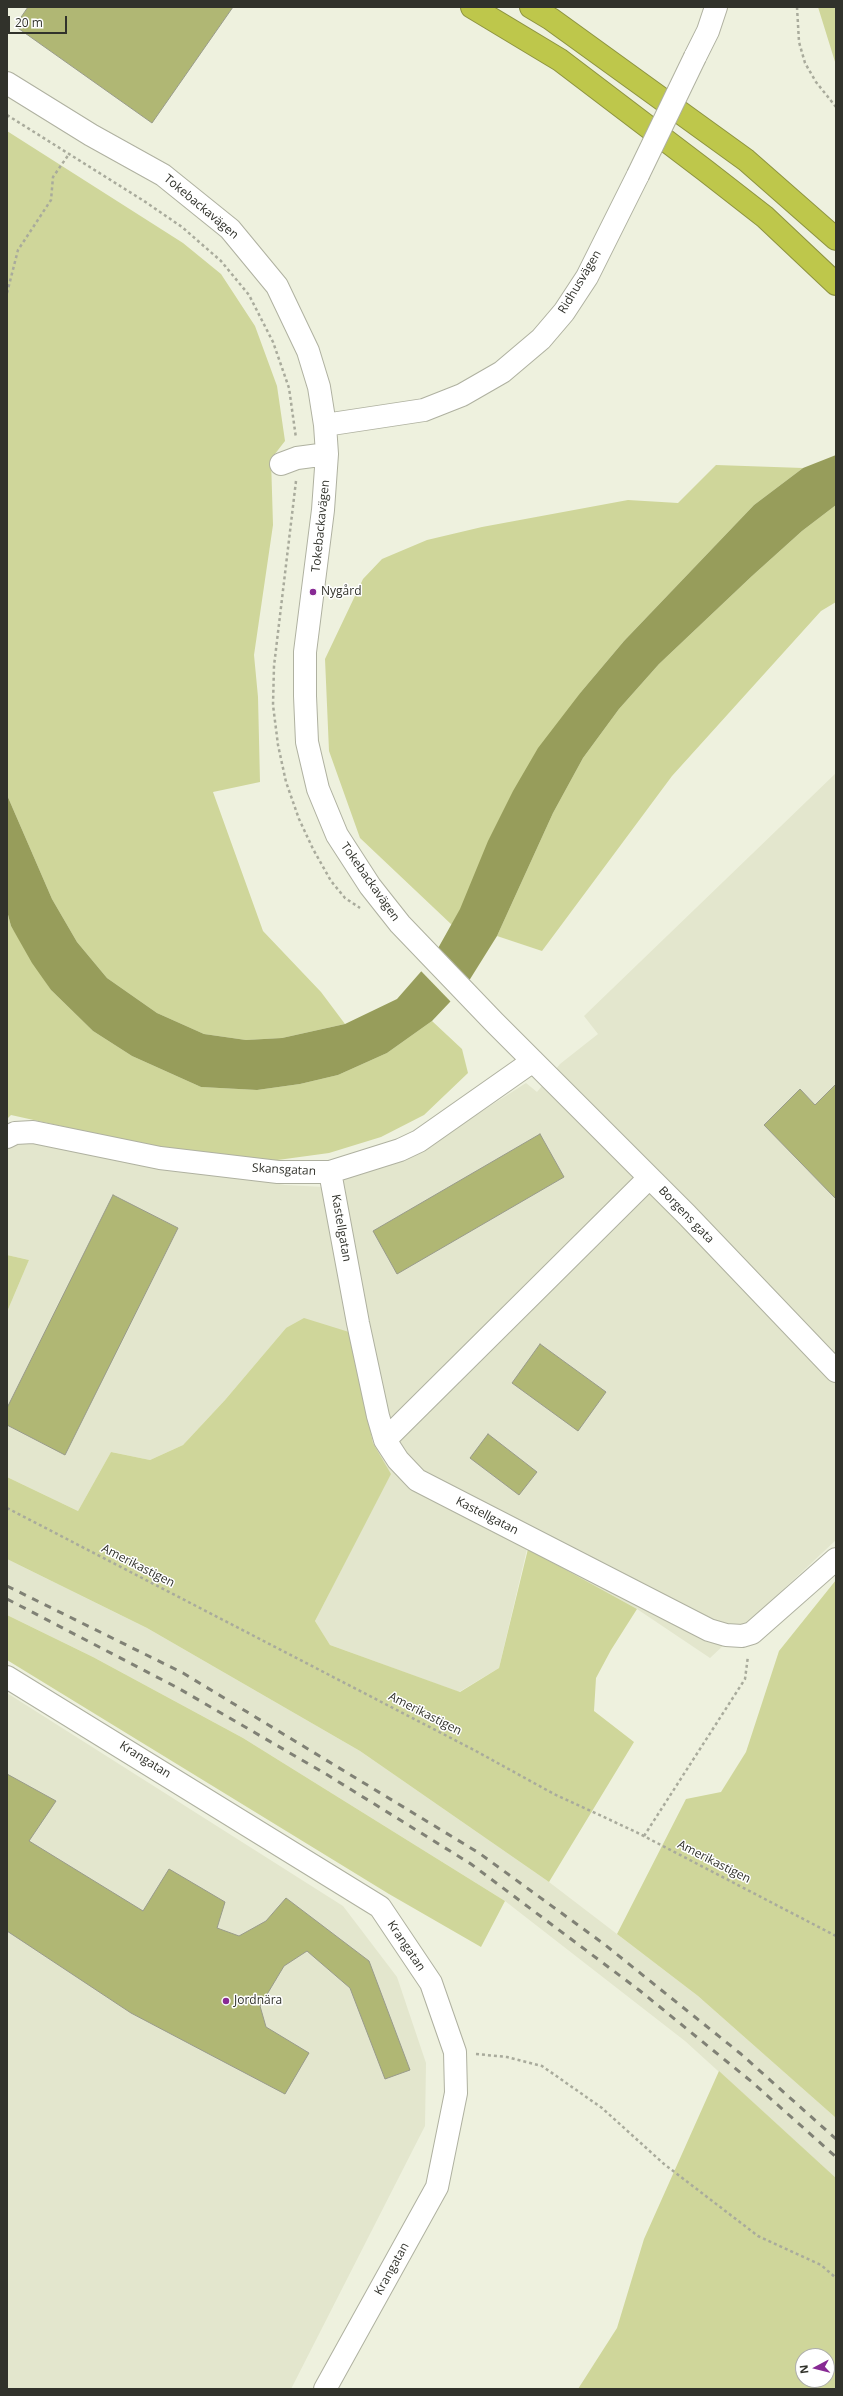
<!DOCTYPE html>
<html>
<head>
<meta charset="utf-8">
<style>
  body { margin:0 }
  #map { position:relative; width:843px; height:2396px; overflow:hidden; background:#eef1de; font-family:"Open Sans",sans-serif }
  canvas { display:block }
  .frame { position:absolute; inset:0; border:8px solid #31322b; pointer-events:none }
  .north { position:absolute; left:795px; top:2348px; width:40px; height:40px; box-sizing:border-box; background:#fff; border:1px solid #adadaa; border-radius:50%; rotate:263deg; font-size:11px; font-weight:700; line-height:16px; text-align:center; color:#31322b }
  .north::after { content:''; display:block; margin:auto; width:14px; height:18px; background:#882a94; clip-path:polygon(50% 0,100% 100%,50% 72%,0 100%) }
  .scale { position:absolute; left:8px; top:16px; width:59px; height:18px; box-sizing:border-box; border:2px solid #31322b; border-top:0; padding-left:5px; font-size:12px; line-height:14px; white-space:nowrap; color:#31322b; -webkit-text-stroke:3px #fff; paint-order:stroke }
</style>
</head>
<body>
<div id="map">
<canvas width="843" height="2396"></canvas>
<div class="frame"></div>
<div class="north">N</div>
<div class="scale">20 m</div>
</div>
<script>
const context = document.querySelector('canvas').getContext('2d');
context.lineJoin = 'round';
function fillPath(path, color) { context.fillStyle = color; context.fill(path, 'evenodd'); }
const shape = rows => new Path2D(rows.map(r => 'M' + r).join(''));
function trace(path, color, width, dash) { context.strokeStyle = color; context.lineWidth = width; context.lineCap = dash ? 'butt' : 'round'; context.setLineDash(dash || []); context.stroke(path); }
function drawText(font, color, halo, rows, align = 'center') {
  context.font = font + ' "Open Sans",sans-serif'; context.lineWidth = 3; context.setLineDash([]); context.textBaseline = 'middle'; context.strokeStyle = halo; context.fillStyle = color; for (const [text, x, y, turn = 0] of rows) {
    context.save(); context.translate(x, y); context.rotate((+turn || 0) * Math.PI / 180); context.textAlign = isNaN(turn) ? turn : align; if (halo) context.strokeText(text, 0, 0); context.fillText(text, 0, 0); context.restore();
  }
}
const built = shape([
  [836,773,836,1540,710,1658,637,1609,527,1549,499,1668,459,1692,330,1645,315,1621,390,1474,373,1443,349,1332,286,1328,225,1400,183,1445,150,1460,111,1452,78,1511,7,1477,7,1312,29,1260,7,1255,7,1144,26,1137,285,1185,324,1187,429,1145,526,1083,537,1092,560,1064,598,1034,584,1016],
  [7,1559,147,1628,360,1751,549,1882,698,1996,836,2118,836,2178,685,2041,505,1901,243,1738,93,1657,7,1615],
  [7,1693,343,1906,397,1977,426,2063,425,2126,291,2389,7,2389]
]);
const green = shape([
  [818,7,836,7,836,65],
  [7,131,183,243,221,274,255,326,277,386,285,441,271,459,273,525,254,655,258,697,260,782,213,792,263,931,321,992,345,1024,282,1038,246,1040,204,1034,157,1013,107,978,77,942,52,899,7,795],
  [716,465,803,468,754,505,624,641,581,692,452,925,360,838,329,751,325,659,363,579,382,559,427,540,482,527,628,500,678,503],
  [836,505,836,602,821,611,672,776,542,951,497,936,553,813,583,758,619,709,659,664,752,576,802,531],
  [7,911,11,926,51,990,93,1031,132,1056,201,1087,257,1090,300,1084,338,1075,387,1053,432,1021,462,1049,468,1073,424,1115,381,1137,329,1153,263,1162,147,1145,11,1115,7,1119],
  [7,1255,29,1260,7,1312],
  [304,1318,349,1332,373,1443,391,1474,315,1621,330,1645,460,1692,499,1668,528,1549,637,1609,611,1650,596,1678,594,1711,634,1742,549,1882,360,1751,147,1628,7,1559,7,1477,78,1511,111,1452,150,1460,183,1445,225,1400,286,1328],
  [836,1580,836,2118,698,1996,617,1934,686,1799,721,1792,746,1752,779,1651],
  [7,1615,93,1657,243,1738,505,1901,481,1947,389,1894,7,1660],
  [719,2071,836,2178,836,2389,578,2389,617,2328,644,2239],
  [803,2356,827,2356,827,2380,803,2380]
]);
const water = shape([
  [836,455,836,505,802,531,752,576,659,664,619,709,583,758,553,813,497,936,467,984,432,1021,387,1053,338,1075,300,1084,257,1090,201,1087,132,1056,93,1031,51,990,32,963,11,926,7,911,7,795,52,899,77,942,107,978,157,1013,204,1034,246,1040,282,1038,345,1024,397,999,432,959,460,909,488,841,513,791,538,748,581,692,624,641,754,505,803,468]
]);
const pier = shape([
  [437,946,471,981,452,1003,420,970]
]);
const building = shape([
  [28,7,233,7,152,123,15,26,28,7],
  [836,1084,836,1199,764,1125,800,1089,815,1105,836,1084],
  [540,1134,564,1177,397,1274,373,1231,540,1134],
  [113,1195,178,1228,65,1455,7,1425,7,1408,113,1195],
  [540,1344,606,1392,578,1431,512,1383,540,1344],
  [488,1434,537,1472,519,1495,470,1458,488,1434],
  [7,1774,56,1801,29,1841,143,1911,169,1869,225,1902,217,1928,239,1936,266,1921,286,1898,369,1961,410,2070,385,2079,350,1988,307,1951,284,1966,260,2006,266,2027,309,2053,285,2094,131,2013,7,1931,7,1774]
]);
const path = shape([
  [797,7,799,42,805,63,816,82,836,107],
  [7,115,144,201,182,227,221,261,249,295,273,342,289,388,296,438],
  [7,293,18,250,51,200,53,177,69,154],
  [296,481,274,666,273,705,278,745,286,782,299,819,313,849,331,881,345,898,360,908],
  [7,1508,474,1750,554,1794,634,1831,836,1936],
  [644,1836,745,1679,748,1656],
  [476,2054,507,2057,542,2066,602,2108,664,2164,758,2236,821,2265,836,2278]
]);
const minor = shape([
  [695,57,708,31,716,7],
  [7,83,91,135,163,175,230,229,277,286,308,351,319,387,325,425,327,454,323,510,305,652,305,696,307,742,318,789,337,835,370,886,400,924,494,1022,687,1215,836,1371],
  [325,425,424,410,462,395,502,372,541,339,564,312,587,277,638,175],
  [281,464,297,458,327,454],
  [7,1137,15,1133,33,1132,160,1158,278,1172,330,1172,400,1150,419,1141,533,1061],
  [330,1172,358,1323,378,1416,385,1440,398,1460,417,1480,709,1630,726,1635,742,1636,752,1633,836,1559],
  [385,1440,649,1178],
  [7,1677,380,1907,431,1983,455,2052,456,2093,437,2187,325,2389]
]);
const highway = shape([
  [472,7,560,60,706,171,765,217,836,284],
  [531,7,551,19,746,160,836,239]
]);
const rail = shape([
  [7,1586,183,1673,479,1853,604,1944,741,2054,836,2139],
  [7,1599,178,1688,326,1774,471,1864,639,1990,752,2082,836,2157]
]);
const minorBridge = shape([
  [638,175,695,57]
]);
const markers = [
  [313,592,4,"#882a94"],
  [226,2001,4,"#882a94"]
];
const streetNames = [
  ["Tokebackavägen",201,207,40],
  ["Ridhusvägen",580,282,-59],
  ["Tokebackavägen",321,526,-84],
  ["Tokebackavägen",370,882,55],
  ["Skansgatan",284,1170,3],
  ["Borgens gata",686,1215,46],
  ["Kastellgatan",341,1228,80],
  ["Kastellgatan",487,1516,27],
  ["Amerikastigen",138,1566,27],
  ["Amerikastigen",425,1714,27],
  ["Krangatan",145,1760,32],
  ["Amerikastigen",714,1862,27],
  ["Krangatan",406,1946,56],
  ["Krangatan",392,2269,-61]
];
const poiNames = [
  ["Nygård",321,592],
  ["Jordnära",234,2001]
];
fillPath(built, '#e3e6cd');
fillPath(green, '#cfd69a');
fillPath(water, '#979d5b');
fillPath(pier, '#eef1de');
fillPath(building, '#b0b774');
trace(building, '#999b8a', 1);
trace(minor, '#afb1a0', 24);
trace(highway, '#8d9340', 24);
trace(path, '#a9ab9c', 2.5, [3, 3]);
trace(minor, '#fff', 22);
trace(highway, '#bec74b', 22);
trace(rail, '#808175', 3, [7, 7]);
trace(minorBridge, '#afb1a0', 24, []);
trace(minorBridge, '#fff', 22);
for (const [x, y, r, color] of markers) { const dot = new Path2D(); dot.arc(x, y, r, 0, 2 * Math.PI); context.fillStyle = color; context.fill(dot); trace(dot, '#fff', 1.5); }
drawText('12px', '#31322b', '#fff', streetNames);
drawText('12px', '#31322b', '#fff', poiNames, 'left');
</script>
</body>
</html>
